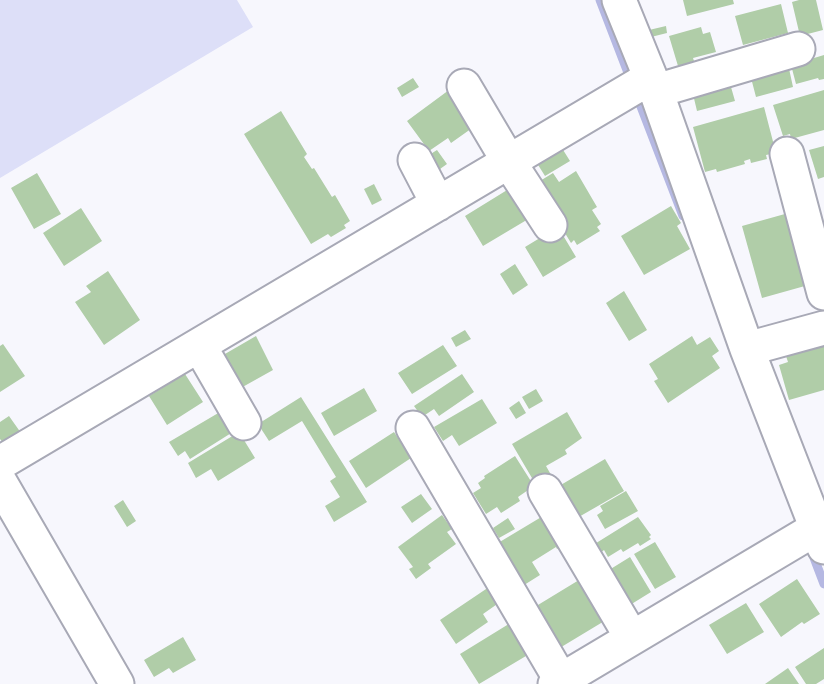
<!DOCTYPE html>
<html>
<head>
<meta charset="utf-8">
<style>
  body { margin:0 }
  canvas { display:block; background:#f7f7fd }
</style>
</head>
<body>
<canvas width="824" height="684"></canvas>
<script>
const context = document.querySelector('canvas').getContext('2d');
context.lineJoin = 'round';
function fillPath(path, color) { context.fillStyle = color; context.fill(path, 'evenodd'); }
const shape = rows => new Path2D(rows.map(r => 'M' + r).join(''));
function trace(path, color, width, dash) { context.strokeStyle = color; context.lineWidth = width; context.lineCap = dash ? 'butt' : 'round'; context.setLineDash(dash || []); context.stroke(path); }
const green = shape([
  [0,0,237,0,253,27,0,178]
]);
const stream = shape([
  [600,0,683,216],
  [811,550,824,584]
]);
const building = shape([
  [683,0,733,0,734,4,687,16],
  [799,0,816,0,823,30,800,36,792,2],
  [781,4,788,33,743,45,735,16],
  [666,26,667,33,651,37,649,30],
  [701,27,703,34,710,32,716,52,693,58,694,61,678,66,669,36],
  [824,55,824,79,819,80,818,78,796,84,791,65],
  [788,64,793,87,756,97,750,74],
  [413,78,419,87,402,97,397,88],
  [729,80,735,101,697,111,692,90],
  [449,90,475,126,451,143,448,138,429,151,407,121],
  [824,90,824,130,791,139,790,134,783,136,773,105],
  [764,107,776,153,766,155,767,159,751,163,750,159,744,161,745,164,717,172,716,169,705,172,693,127],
  [281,111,307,154,304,157,312,169,314,168,332,197,335,195,350,221,344,225,346,228,331,237,328,234,311,244,244,134],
  [560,145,570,161,545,176,535,160],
  [824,146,824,177,818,179,809,150],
  [437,150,447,164,440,169,429,155],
  [576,171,597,207,592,210,601,224,597,227,600,231,577,245,574,240,571,243,535,184,553,173,559,182],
  [37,173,61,214,34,229,11,188],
  [374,184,382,200,372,205,364,189],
  [512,187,530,218,483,246,465,216],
  [671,206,681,223,677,226,690,249,644,275,621,236],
  [81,208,102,241,64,266,43,233],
  [792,212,812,284,762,298,742,226],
  [558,227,576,257,543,277,525,247],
  [515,264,528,285,513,295,500,274],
  [108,271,140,320,104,345,75,302,91,292,86,286],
  [624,291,647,330,629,341,606,303],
  [465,330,471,339,456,347,451,338],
  [256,336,273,370,239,389,218,358],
  [692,336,697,345,710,337,719,351,712,356,720,368,668,403,654,381,658,379,649,364],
  [824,343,824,390,789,400,779,365,788,362,785,353],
  [3,344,25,376,0,392,0,346],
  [443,345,457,366,412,394,398,373],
  [185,374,203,402,167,425,149,396],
  [462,374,474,392,439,416,434,409,422,417,414,406],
  [364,388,377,411,334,436,321,413],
  [536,389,543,401,529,409,522,397],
  [301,397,367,502,334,522,325,506,340,497,330,481,336,477,302,421,269,441,258,424],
  [482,399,497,423,459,446,452,435,443,441,434,427],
  [519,401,526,413,516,419,509,408],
  [220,412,236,430,190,459,185,451,178,456,169,442],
  [567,412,582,438,565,450,567,454,546,466,554,480,539,490,512,444],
  [9,416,21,433,4,444,0,439,0,422],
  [239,432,255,458,218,481,211,469,196,478,188,463],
  [394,432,411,458,366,488,349,461],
  [515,456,534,486,518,497,520,501,501,513,497,507,486,514,473,493,481,488,478,483,485,478,484,476],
  [605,459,624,491,577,518,559,486],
  [626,491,638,511,605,529,597,515,603,511,600,506],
  [421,494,432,509,412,523,401,507],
  [123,500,136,521,127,527,114,506],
  [548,513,564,545,557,549,556,547,532,562,540,575,521,587,498,543],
  [442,515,452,529,447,532,456,544,428,564,431,568,416,579,409,569,413,567,398,547],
  [638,517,651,535,649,537,651,539,640,546,638,543,623,552,621,549,608,557,604,550,599,554,593,545],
  [508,518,515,529,499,538,493,528],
  [655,542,676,577,655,589,634,554],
  [630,557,651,592,630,605,609,570],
  [797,579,820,614,804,624,802,622,781,637,759,604],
  [579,580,611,617,558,649,533,608],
  [492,585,503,600,483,614,488,622,456,644,440,620],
  [746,603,764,632,727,654,709,625],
  [512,622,531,653,479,684,460,654],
  [183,637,196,660,173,673,169,668,154,677,144,660],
  [824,648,824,679,816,684,806,684,795,667],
  [788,668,799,684,765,684]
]);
const minor = shape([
  [619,0,656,91,747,349,824,547],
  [464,86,509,162,550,225],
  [656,91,798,49],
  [787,154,824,293],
  [415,160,438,204],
  [199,345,244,423],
  [747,349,824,328],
  [413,428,561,680],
  [0,463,650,78],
  [0,482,117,684],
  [545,491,632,638],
  [555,684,817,528]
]);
fillPath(green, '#dddff8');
trace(stream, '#b5b8e2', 9);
fillPath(building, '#b0cda8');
trace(minor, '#a8a9b6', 37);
trace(minor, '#fff', 33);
</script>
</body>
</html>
